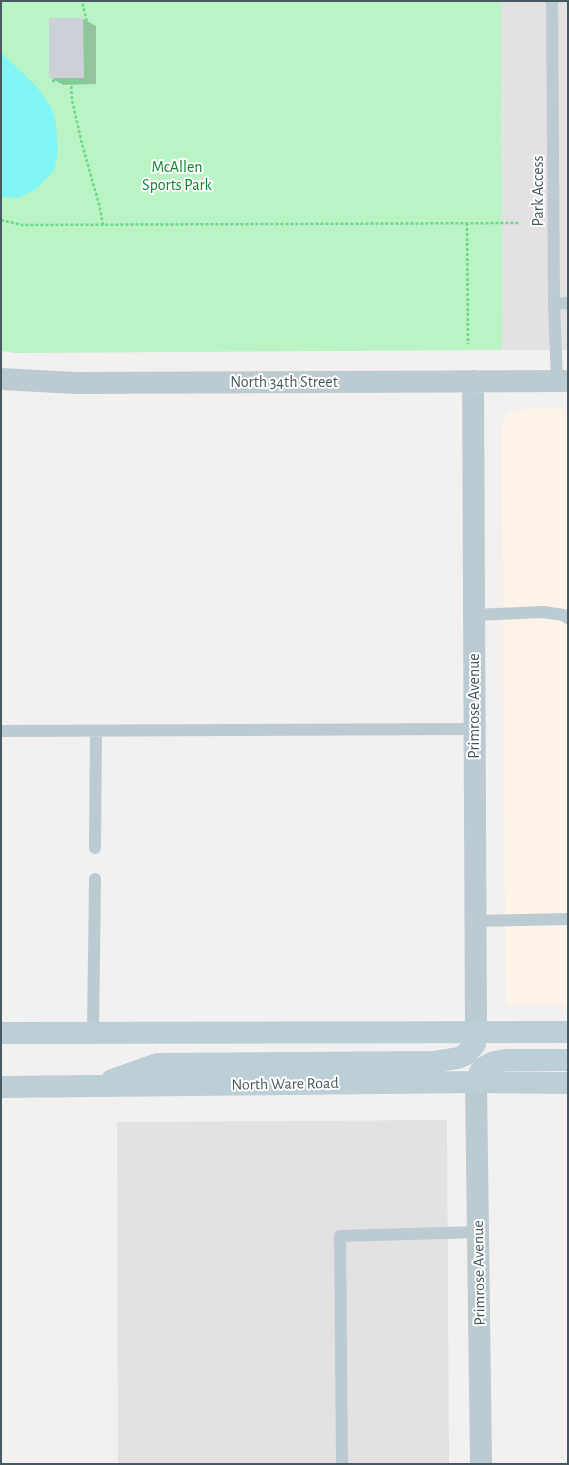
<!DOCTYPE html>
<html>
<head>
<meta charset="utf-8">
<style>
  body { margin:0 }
  #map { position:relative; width:569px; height:1465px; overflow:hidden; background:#f3f0f0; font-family:"Alegreya Sans",sans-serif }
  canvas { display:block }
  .frame { position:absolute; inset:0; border:2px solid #465960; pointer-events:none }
</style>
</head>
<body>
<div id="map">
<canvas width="569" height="1465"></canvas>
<div class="frame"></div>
</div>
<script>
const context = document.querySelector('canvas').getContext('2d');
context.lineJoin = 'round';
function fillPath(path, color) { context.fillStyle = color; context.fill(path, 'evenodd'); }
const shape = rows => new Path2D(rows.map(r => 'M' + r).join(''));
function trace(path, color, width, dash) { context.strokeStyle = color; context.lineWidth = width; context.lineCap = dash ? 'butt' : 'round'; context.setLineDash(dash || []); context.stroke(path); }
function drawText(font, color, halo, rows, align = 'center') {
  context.font = font + ' "Alegreya Sans",sans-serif'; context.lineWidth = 4; context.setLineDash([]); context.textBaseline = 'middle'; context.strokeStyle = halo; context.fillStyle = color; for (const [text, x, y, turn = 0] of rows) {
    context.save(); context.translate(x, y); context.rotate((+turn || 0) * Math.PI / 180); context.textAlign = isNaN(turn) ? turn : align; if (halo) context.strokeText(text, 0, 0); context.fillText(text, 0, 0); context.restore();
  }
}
const commercial = shape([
  [525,409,568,409,568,1005,506,1005,502,430,504,421,508,414,513,411]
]);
const education = shape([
  [501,1,568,1,568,350,502,350],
  [447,1120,449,1464,118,1464,117,1122]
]);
const green = shape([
  [1,1,501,1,502,350,16,353,1,351]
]);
const water = shape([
  [1,52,37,87,51,107,56,123,58,152,54,170,37,189,18,198,1,197]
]);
const shadow = shape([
  [50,19,83,19,96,26,96,84,63,85,50,77]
]);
const building = shape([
  [49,18,83,18,84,78,49,78]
]);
const path = shape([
  [52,81,87,81,87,22,82,1],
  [71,81,72,100,82,144,99,204,103,225],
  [1,220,22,225,32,225,519,223],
  [467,223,468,344]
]);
const lane = shape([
  [552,1,554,304,557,381],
  [554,304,568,303],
  [474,615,543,612,563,615,568,618],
  [1,731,474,729],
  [95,848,96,731],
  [475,921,568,919],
  [93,1033,95,879],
  [342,1464,340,1236,478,1232]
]);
const street = shape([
  [1,379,76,383,568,381],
  [473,381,476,1032],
  [476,1082,481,1464]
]);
const secondary = shape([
  [1,1033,568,1032],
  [112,1080,157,1064,433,1062,458,1058,465,1055,475,1044,476,1032],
  [476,1082,480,1072,483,1068,494,1062,506,1060,568,1060],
  [1,1087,476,1082,568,1083]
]);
const parkNames = [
  ["McAllen",177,167],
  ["Sports Park",177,185]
];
const streetNames = [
  ["Park Access",538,191,-90],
  ["North 34th Street",284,382],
  ["Primrose Avenue",474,706,-90],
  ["North Ware Road",285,1084,-1],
  ["Primrose Avenue",479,1273,-91]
];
fillPath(commercial, '#fef3e8');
fillPath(education, '#e4e1e2');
fillPath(green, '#baf4c4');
fillPath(water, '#82f6f6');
fillPath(shadow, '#0003');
fillPath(building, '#cbd1d6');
trace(path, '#6ed68d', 2.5, [3, 2]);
trace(lane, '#bccbd1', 12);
trace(street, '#bccbd1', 22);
trace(secondary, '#bcced6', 22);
drawText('16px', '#0d852f', '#fff', parkNames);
drawText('16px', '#465960', '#fff', streetNames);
</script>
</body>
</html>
